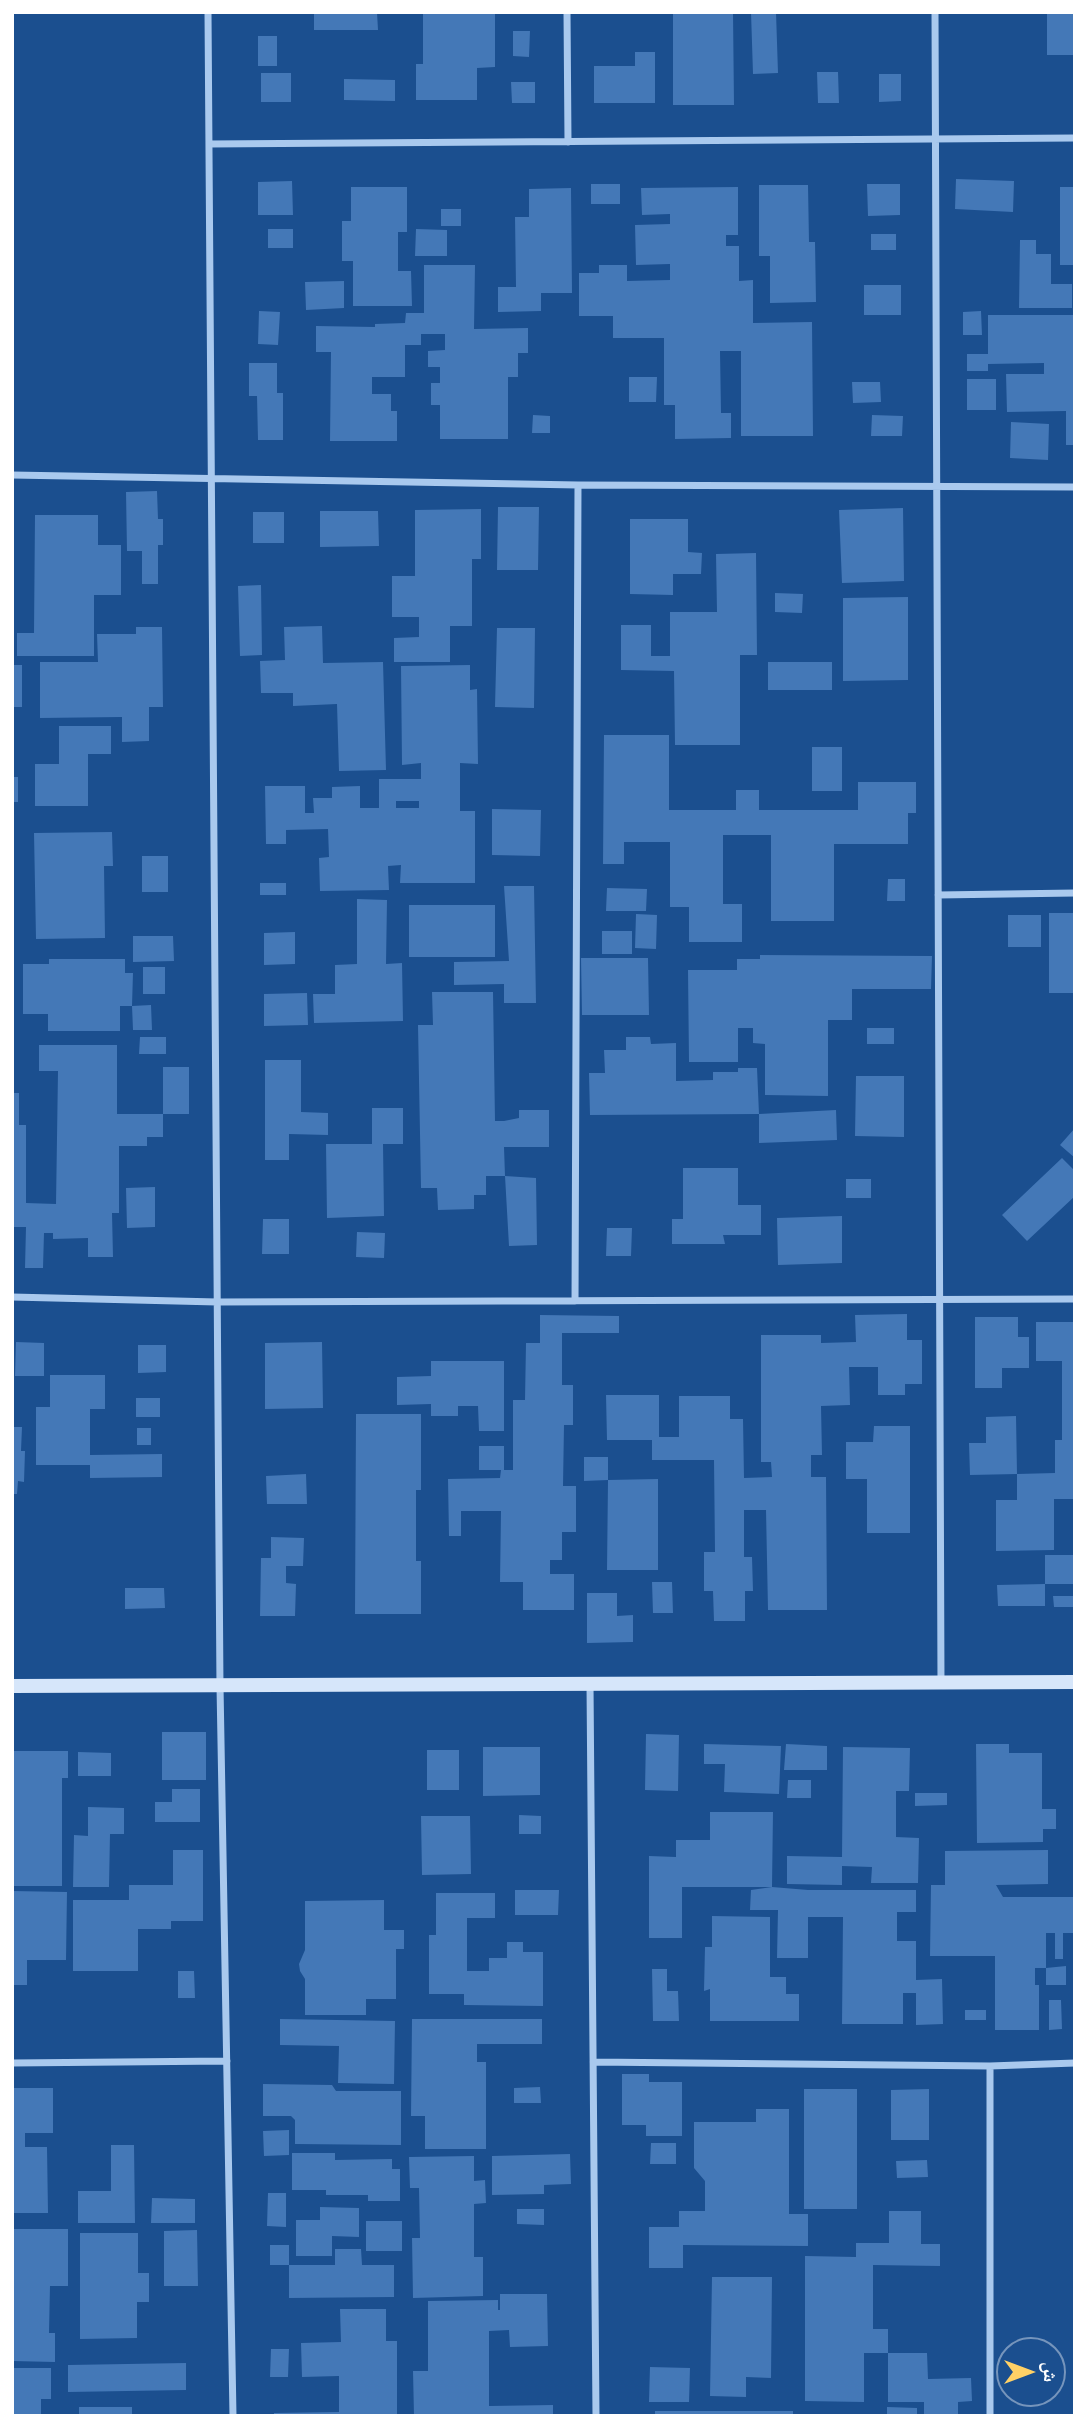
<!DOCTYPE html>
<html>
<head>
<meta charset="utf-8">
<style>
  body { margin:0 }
  #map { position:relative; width:1087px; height:2428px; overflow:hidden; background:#1b4f8f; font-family:Karla,"Noto Naskh Arabic",sans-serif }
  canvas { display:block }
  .frame { position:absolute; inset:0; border:14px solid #fff; pointer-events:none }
  .north { position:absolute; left:996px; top:2337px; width:70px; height:70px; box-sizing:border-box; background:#1b4f8f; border:2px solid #7695bc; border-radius:50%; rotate:90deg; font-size:19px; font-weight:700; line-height:28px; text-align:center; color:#fff }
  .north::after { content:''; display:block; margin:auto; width:24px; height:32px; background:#ffd166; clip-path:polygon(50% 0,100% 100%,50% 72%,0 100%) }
</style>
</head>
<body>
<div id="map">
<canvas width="1087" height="2428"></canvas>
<div class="frame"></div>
<div class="north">ش</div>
</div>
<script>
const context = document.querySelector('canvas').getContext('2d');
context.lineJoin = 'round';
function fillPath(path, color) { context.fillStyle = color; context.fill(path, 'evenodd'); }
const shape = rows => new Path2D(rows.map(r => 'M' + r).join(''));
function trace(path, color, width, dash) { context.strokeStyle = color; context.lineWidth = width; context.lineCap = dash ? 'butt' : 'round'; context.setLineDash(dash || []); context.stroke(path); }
const building = shape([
  [314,12,377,12,378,30,314,30],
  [423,12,495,12,495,67,477,68,477,100,416,100,416,64,423,64],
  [673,12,733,12,734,105,673,105],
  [751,12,776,12,778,73,753,74],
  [1047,12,1075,12,1075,55,1047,55],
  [513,31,530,31,529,57,513,56],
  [258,36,277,36,277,66,258,66],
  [635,52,655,52,655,103,594,103,594,66,635,66],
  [817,72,838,72,839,103,818,103],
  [261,73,291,73,291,102,261,102],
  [879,74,901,74,901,101,879,102],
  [344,79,395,80,395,101,344,100],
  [511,82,535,82,535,103,512,103],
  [956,179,1014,181,1013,212,955,209],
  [292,181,293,215,258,215,258,182],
  [591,184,620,184,620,204,591,204],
  [867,184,900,184,900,215,868,216],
  [759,185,808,185,809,242,815,242,816,302,770,303,770,256,759,256],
  [351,187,407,187,407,232,398,232,398,271,411,271,412,306,353,306,353,261,342,261,342,221,351,221],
  [738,187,738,235,726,235,726,246,739,246,739,281,753,280,753,323,812,322,813,436,741,436,741,351,720,351,721,413,731,413,731,438,675,439,675,405,664,405,664,338,613,338,613,316,579,316,579,273,599,273,599,265,627,265,627,281,670,280,670,264,636,265,635,225,670,224,670,214,642,215,641,188],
  [1060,187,1075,187,1075,265,1060,265],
  [571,188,572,293,541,293,541,311,498,312,498,287,516,287,515,217,529,217,529,189],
  [441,209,461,209,461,226,441,226],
  [268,229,293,229,293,248,268,248],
  [416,229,447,230,447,256,415,256],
  [871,234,896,234,896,250,871,250],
  [1020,240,1036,240,1036,254,1051,254,1051,284,1072,284,1072,308,1019,308],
  [424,265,475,265,474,329,528,328,528,353,518,353,518,377,508,377,508,439,440,439,440,405,431,405,431,383,440,383,440,367,428,367,428,351,445,350,445,334,421,334,421,345,405,345,405,377,372,377,372,394,391,394,391,411,397,411,397,441,330,441,331,352,316,352,316,326,375,327,375,324,405,323,406,313,424,313],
  [344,281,344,308,306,310,305,282],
  [864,285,901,285,901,315,864,315],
  [259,311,280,312,278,345,258,344],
  [981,311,982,335,963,335,963,312],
  [988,315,1075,315,1075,445,1066,445,1066,411,1007,412,1006,374,1044,374,1044,363,988,364,988,371,967,371,967,354,988,354],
  [249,363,277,363,277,393,283,393,283,440,258,440,257,396,249,396],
  [629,377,657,377,656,402,629,402],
  [967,379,996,379,996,410,967,410],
  [852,382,880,382,881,402,853,403],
  [533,415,550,416,550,433,532,433],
  [872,415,903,416,902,436,871,436],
  [1011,422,1049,424,1048,460,1010,458],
  [157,491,158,519,163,519,163,545,158,545,158,584,142,584,142,551,127,551,126,492],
  [498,507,539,507,538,570,497,570],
  [903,508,904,581,842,583,839,510],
  [481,509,481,559,472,559,472,626,450,626,450,662,394,662,394,638,419,637,419,617,392,617,392,576,415,576,415,510],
  [320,511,378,511,379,546,320,547],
  [253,512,284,512,284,543,253,543],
  [35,515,98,515,98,545,121,545,121,595,94,595,94,656,17,656,17,633,34,633],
  [630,519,688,519,688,552,702,553,701,574,673,574,673,595,630,594],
  [756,553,757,655,740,655,740,745,675,745,674,671,621,670,621,625,651,625,651,656,670,656,670,612,717,612,716,554],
  [261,585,262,655,240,656,238,586],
  [775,593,803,594,802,613,775,612],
  [908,597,908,680,843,681,843,598],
  [322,626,323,663,383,662,386,770,339,771,337,704,293,706,293,693,261,693,260,661,285,660,284,627],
  [136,627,162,627,163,707,149,707,149,741,122,742,122,717,40,718,40,662,98,662,97,634,136,634],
  [497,628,535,628,534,708,495,707],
  [768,662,832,662,832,690,768,690],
  [12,665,22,665,22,707,12,707],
  [470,665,470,690,477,689,478,764,460,763,460,811,475,811,475,883,400,883,401,865,388,866,389,890,320,891,319,858,329,857,328,829,286,830,286,844,266,844,265,786,305,786,305,813,314,813,313,798,332,798,332,787,360,786,360,808,379,808,379,779,421,779,421,763,402,765,401,666],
  [396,801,419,801,419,808,396,808],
  [59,726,111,726,111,754,88,754,88,806,35,806,35,764,59,764],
  [604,735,669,735,669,810,736,810,736,790,759,790,759,810,858,810,858,782,916,782,916,813,908,813,908,844,834,844,834,921,771,921,771,835,723,835,723,904,742,904,742,942,689,942,689,907,670,907,670,842,624,842,624,864,603,864],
  [812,747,842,747,842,791,812,791],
  [12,777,18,777,18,802,12,802],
  [492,809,541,810,540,856,492,855],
  [112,832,113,866,104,866,105,938,36,939,34,833],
  [142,856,168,856,168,892,142,892],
  [888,879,905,879,905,901,887,901],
  [260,883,286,883,286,895,260,895],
  [504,886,534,886,536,1003,504,1003,504,984,454,985,454,962,509,961],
  [607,888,647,889,646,911,606,911],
  [357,899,387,900,386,964,402,963,403,1021,314,1023,313,994,335,994,335,965,357,964],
  [409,905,495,905,495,957,409,957],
  [1049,913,1075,913,1075,993,1049,993],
  [636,914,657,915,656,949,635,948],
  [1008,915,1041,915,1041,947,1008,947],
  [602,931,632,931,632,954,602,954],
  [295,932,295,964,264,965,264,933],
  [133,936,173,936,174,961,133,962],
  [760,955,932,956,931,989,852,989,852,1020,828,1020,828,1096,765,1095,765,1044,753,1043,753,1028,738,1028,738,1062,689,1062,688,970,737,970,737,959,760,959],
  [581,958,648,958,649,1015,582,1015],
  [49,959,125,959,125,973,133,973,132,1006,151,1005,152,1030,133,1030,132,1006,120,1006,120,1031,48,1031,48,1014,23,1014,23,964,49,964],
  [143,967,165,967,165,994,143,994],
  [432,992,493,992,495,1121,504,1121,519,1118,519,1110,549,1110,549,1147,504,1147,505,1176,486,1176,486,1195,474,1195,474,1209,438,1210,437,1188,421,1188,418,1025,433,1025],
  [307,993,308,1025,264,1026,264,994],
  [867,1028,894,1028,894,1044,867,1044],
  [140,1037,166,1037,166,1054,139,1054],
  [626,1037,650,1037,651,1044,676,1043,676,1081,713,1080,713,1072,738,1072,738,1068,757,1068,759,1114,590,1115,589,1073,605,1073,604,1050,626,1050],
  [39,1045,117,1045,117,1114,163,1114,163,1137,147,1137,147,1146,119,1146,119,1213,112,1213,113,1257,88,1257,88,1238,53,1239,53,1233,44,1233,43,1268,25,1268,26,1227,12,1227,12,1093,19,1093,19,1125,26,1125,26,1203,56,1204,58,1071,39,1071],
  [265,1060,301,1060,301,1112,328,1113,328,1135,289,1134,289,1160,265,1160],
  [163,1067,189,1067,189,1114,163,1114],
  [856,1076,904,1076,904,1137,855,1136],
  [372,1108,403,1108,403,1144,383,1144,384,1216,327,1218,326,1144,372,1144],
  [836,1110,837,1140,759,1143,759,1114],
  [1075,1128,1075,1158,1060,1145],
  [1062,1158,1075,1171,1075,1196,1027,1241,1002,1215],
  [683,1168,738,1168,738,1205,761,1205,761,1235,723,1235,725,1244,672,1244,672,1219,683,1219],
  [505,1176,536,1178,537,1245,509,1246],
  [846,1179,871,1179,871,1198,846,1198],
  [155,1187,155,1227,127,1228,126,1188],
  [842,1216,842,1263,778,1265,777,1218],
  [263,1219,289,1219,289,1254,262,1254],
  [607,1228,632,1228,631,1256,606,1256],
  [357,1232,385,1233,384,1258,356,1257],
  [907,1314,907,1340,922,1340,922,1384,905,1384,905,1395,878,1395,878,1367,849,1367,850,1405,821,1406,822,1455,811,1455,811,1477,826,1477,827,1610,768,1610,766,1510,744,1510,744,1557,752,1557,753,1591,745,1591,745,1621,714,1621,713,1591,704,1591,704,1552,715,1552,714,1460,652,1460,652,1440,607,1440,606,1395,659,1395,659,1437,679,1437,679,1396,730,1396,730,1419,743,1419,744,1478,772,1477,771,1462,761,1462,761,1335,821,1335,821,1343,856,1342,855,1315],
  [540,1315,619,1316,619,1333,562,1333,562,1385,573,1385,573,1425,564,1425,563,1486,576,1486,576,1532,562,1532,562,1560,550,1560,550,1574,574,1574,574,1610,523,1610,523,1582,500,1582,501,1511,461,1511,461,1536,449,1536,448,1479,500,1478,501,1470,479,1470,479,1446,504,1446,504,1470,513,1470,513,1400,525,1400,526,1343,540,1343],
  [975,1317,1018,1317,1018,1337,1029,1337,1029,1368,1002,1368,1002,1388,975,1388],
  [1036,1322,1075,1322,1075,1499,1054,1499,1054,1550,996,1551,996,1500,1017,1500,1017,1474,1055,1473,1055,1440,1062,1440,1062,1361,1036,1361],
  [16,1342,44,1343,44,1376,15,1376],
  [322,1342,323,1408,265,1409,265,1343],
  [138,1345,166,1345,166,1372,138,1373],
  [431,1361,504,1361,504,1431,479,1431,478,1406,458,1406,458,1416,431,1416,431,1404,397,1405,397,1377,431,1376],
  [50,1375,105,1375,105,1409,90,1409,90,1455,162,1454,162,1477,90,1478,90,1465,36,1465,36,1407,50,1407],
  [136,1398,160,1398,160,1417,136,1417],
  [356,1414,421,1414,421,1490,416,1490,416,1561,421,1561,421,1614,355,1614],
  [1016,1416,1017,1474,970,1475,969,1443,986,1443,986,1417],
  [874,1426,910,1426,910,1533,867,1533,867,1479,846,1479,846,1442,873,1442],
  [12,1427,22,1427,21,1451,25,1451,24,1482,18,1481,17,1494,12,1494],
  [137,1428,151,1428,151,1445,137,1445],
  [584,1457,608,1457,608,1480,584,1481],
  [306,1474,307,1504,267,1504,266,1476],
  [658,1479,658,1570,607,1570,608,1480],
  [271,1537,304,1538,303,1566,286,1566,286,1583,296,1584,295,1616,260,1616,261,1558,271,1558],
  [1045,1555,1075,1555,1075,1584,1045,1584],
  [652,1582,672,1582,673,1613,653,1613],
  [1045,1584,1045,1606,998,1606,997,1585],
  [125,1588,164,1588,165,1608,125,1609],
  [587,1593,617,1593,617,1616,633,1615,633,1642,587,1643],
  [1053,1596,1075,1596,1075,1607,1054,1607],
  [162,1732,206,1732,206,1780,162,1780],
  [646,1734,679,1735,678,1791,645,1790],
  [704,1744,781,1746,779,1794,724,1792,725,1764,704,1764],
  [786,1744,827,1746,827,1770,784,1770],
  [976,1744,1009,1744,1009,1753,1042,1753,1042,1809,1056,1809,1056,1829,1043,1829,1043,1842,977,1843],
  [483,1747,540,1747,540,1795,483,1796],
  [843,1747,910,1748,909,1791,896,1791,896,1837,919,1838,918,1883,871,1883,872,1867,842,1866,842,1885,787,1884,787,1856,842,1857],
  [427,1750,459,1750,459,1790,427,1790],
  [12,1751,68,1751,68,1778,62,1778,62,1886,12,1886],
  [78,1752,111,1753,111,1776,78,1776],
  [788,1780,811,1780,811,1798,787,1798],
  [172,1789,200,1789,200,1822,155,1822,155,1802,172,1802],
  [915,1793,947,1793,947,1805,915,1806],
  [88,1807,124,1808,124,1834,110,1834,109,1887,73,1887,74,1835,88,1836],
  [710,1812,773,1812,772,1887,808,1890,916,1890,916,1912,897,1912,897,1941,916,1941,916,1980,942,1979,943,2024,916,2025,916,1993,903,1993,903,2024,842,2024,843,1917,808,1917,808,1958,777,1958,778,1910,750,1910,751,1890,772,1887,682,1887,682,1938,649,1938,649,1856,676,1857,676,1840,710,1840],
  [519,1815,541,1816,541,1834,519,1834],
  [421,1816,470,1816,471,1874,422,1875],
  [173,1850,203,1850,203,1921,171,1921,171,1929,138,1929,138,1971,73,1971,73,1900,129,1900,129,1885,173,1885],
  [1048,1850,1048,1884,996,1885,1003,1897,1075,1897,1075,1933,1063,1933,1063,1959,1055,1959,1055,1933,1046,1933,1046,1968,1035,1968,1035,1985,1039,1985,1039,2030,995,2030,995,1956,930,1956,931,1885,945,1885,945,1851],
  [515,1890,559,1890,558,1915,515,1915],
  [12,1891,67,1892,66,1960,27,1960,27,1985,12,1985],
  [436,1893,495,1893,495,1918,467,1918,467,1971,489,1971,489,1958,507,1958,507,1942,523,1942,523,1952,543,1952,543,2006,464,2005,464,1994,429,1994,429,1935,436,1935],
  [384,1900,384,1930,404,1930,404,1949,396,1949,396,1999,366,1999,366,2015,305,2015,305,1979,300,1971,299,1964,305,1950,305,1901],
  [712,1916,770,1917,770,1977,786,1977,786,1994,799,1994,799,2021,710,2021,710,1989,704,1991,705,1947,712,1947],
  [1066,1966,1066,1985,1046,1985,1046,1968],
  [652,1969,667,1969,667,1991,678,1991,679,2021,653,2021],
  [178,1971,194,1971,195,1998,178,1998],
  [1049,2000,1061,2000,1062,2029,1049,2030],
  [965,2010,986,2010,986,2020,965,2020],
  [280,2019,395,2021,394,2084,338,2083,339,2046,280,2045],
  [412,2019,542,2019,542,2044,477,2044,477,2062,486,2062,486,2149,425,2149,425,2116,411,2116],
  [622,2074,649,2074,649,2082,682,2082,682,2136,646,2136,646,2125,622,2125],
  [263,2084,332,2085,336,2091,401,2091,401,2145,295,2144,295,2120,291,2116,263,2116],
  [540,2087,541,2103,514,2103,514,2088],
  [12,2088,53,2088,53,2133,25,2133,25,2147,47,2147,48,2213,12,2213],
  [804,2089,857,2089,857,2209,804,2209],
  [929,2089,929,2140,891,2140,891,2090],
  [756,2109,789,2109,789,2214,808,2214,808,2246,683,2245,683,2268,649,2268,649,2227,679,2227,679,2211,705,2211,705,2181,694,2168,694,2122,756,2122],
  [289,2130,289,2155,264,2156,263,2131],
  [651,2143,676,2143,676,2164,650,2164],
  [111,2145,134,2145,135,2223,78,2223,78,2191,111,2191],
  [292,2153,335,2153,335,2160,392,2159,392,2169,400,2169,400,2201,368,2201,368,2195,326,2195,326,2190,292,2190],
  [570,2154,571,2184,544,2185,544,2194,492,2195,492,2156],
  [474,2156,474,2181,485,2180,486,2203,474,2204,474,2257,483,2257,483,2296,413,2298,412,2238,420,2238,419,2188,410,2188,409,2157],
  [927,2160,928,2177,897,2178,896,2161],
  [268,2193,286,2193,286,2227,267,2226],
  [152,2198,195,2199,195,2223,151,2223],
  [320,2207,359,2208,359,2237,332,2236,332,2256,296,2256,296,2220,320,2220],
  [517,2209,544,2209,544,2225,517,2224],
  [889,2211,921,2211,921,2244,940,2244,940,2266,873,2265,873,2329,888,2329,888,2353,864,2353,864,2402,805,2401,805,2256,856,2257,856,2243,889,2243],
  [366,2221,402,2221,402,2251,366,2251],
  [12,2229,68,2229,68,2286,50,2286,49,2333,55,2333,55,2362,12,2361],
  [197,2230,198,2286,164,2286,164,2231],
  [80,2233,138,2233,138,2273,149,2273,149,2302,137,2302,137,2338,80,2339],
  [270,2245,289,2245,289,2265,270,2265],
  [335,2249,361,2249,362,2265,394,2265,394,2297,289,2298,289,2265,335,2265],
  [712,2277,772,2277,771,2378,746,2377,746,2397,710,2396],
  [500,2294,547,2294,548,2346,510,2347,509,2330,489,2331,489,2406,553,2405,553,2416,414,2416,413,2371,428,2371,428,2301,498,2300,498,2310,500,2310],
  [340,2309,386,2309,386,2341,397,2341,397,2416,274,2416,274,2413,339,2412,339,2376,302,2377,301,2343,341,2342],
  [271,2349,289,2349,288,2377,270,2377],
  [888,2353,927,2353,928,2379,971,2378,972,2401,958,2402,958,2416,924,2416,924,2402,888,2402],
  [186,2363,186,2390,68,2392,68,2365],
  [650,2367,690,2368,689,2402,649,2402],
  [12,2368,51,2368,51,2399,41,2399,41,2416,12,2416],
  [79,2407,132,2407,132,2416,79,2416],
  [887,2407,917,2408,917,2416,887,2416],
  [655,2411,793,2411,793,2416,655,2416]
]);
const street = shape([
  [208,12,220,1686,233,2416],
  [567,12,568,142],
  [935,12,941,1682],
  [209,144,1075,138],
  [12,475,578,485,1075,487],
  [938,895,1075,893],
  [12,1297,217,1302,1075,1299],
  [575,1301,578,485],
  [590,1684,596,2416],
  [593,2062,990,2066,1075,2063],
  [12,2063,227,2061],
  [990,2066,990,2416]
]);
const secondary = shape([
  [12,1686,1075,1682]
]);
fillPath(building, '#4478b7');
trace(street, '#a9c9ee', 7);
trace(secondary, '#d6e6fa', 14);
</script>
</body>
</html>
